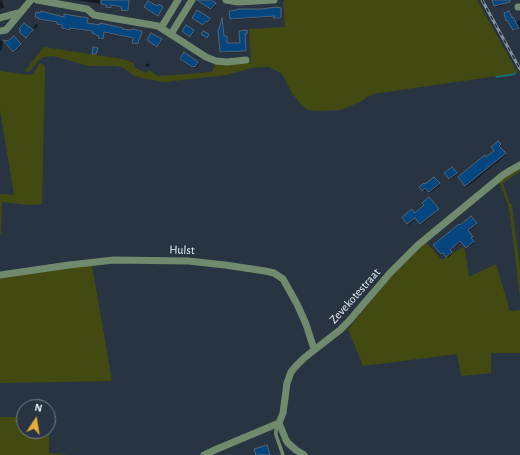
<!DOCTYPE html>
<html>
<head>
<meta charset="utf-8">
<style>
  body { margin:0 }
  #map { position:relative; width:520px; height:455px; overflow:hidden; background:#283442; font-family:"Alegreya Sans",sans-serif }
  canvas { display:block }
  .north { position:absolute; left:16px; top:399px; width:40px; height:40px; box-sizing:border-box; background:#283442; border:1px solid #757f8c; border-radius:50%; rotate:12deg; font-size:11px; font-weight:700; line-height:16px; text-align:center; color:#e9f0fa }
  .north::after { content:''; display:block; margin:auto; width:14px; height:18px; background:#e6ac36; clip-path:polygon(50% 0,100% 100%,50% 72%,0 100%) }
</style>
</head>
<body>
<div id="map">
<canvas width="520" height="455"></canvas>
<div class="north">N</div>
</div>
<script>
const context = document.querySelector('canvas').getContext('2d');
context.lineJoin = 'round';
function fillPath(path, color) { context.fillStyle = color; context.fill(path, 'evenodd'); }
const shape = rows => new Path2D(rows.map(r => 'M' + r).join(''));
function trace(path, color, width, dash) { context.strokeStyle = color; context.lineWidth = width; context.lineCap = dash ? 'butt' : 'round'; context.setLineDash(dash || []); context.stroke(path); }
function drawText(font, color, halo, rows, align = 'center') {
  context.font = font + ' "Alegreya Sans",sans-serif'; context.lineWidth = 3.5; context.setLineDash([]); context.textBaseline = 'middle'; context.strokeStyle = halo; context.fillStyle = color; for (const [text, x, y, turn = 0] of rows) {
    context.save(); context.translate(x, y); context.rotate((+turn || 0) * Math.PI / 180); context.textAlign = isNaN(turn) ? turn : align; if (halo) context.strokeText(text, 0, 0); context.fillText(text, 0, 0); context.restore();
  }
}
const green = shape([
  [284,0,477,0,518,73,373,94,367,97,362,101,341,110,320,111,308,110,302,106,292,93,282,74,269,67,261,67,252,68,226,75,165,82,141,78,133,75,122,67,113,66,89,66,53,56,44,57,38,61,29,72,25,71,34,59,44,47,122,59,134,63,134,67,146,73,149,70,158,76,212,72,215,63,233,64,251,62,249,29,285,27,283,2,284,2],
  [40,63,45,67,42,204,28,205,2,202,1,234,0,234,0,194,14,195,0,110,0,71,30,75,33,74],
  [520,167,520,172,513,176,503,183,510,204,512,204,520,269,520,297,509,208,499,181],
  [426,242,442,260,463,247,465,250,469,277,496,264,510,311,520,310,520,353,491,353,491,373,461,376,457,354,363,366,348,329,388,280],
  [92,265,112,381,0,383,0,278],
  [0,417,24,417,24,431,48,431,49,418,49,453,68,455,0,455]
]);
const shadow = shape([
  [2,0,4,8,0,9,0,1],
  [76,0,129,0,129,12,123,11,123,8,112,6,111,9,108,8,107,6,102,5,102,4],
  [204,0,209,0,215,4,216,5,212,10,203,4,202,3],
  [493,0,502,0,503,5,496,7],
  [280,9,282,19,275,19,273,17,231,20,231,18],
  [505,13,515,23,520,20,520,28,515,31,509,20,507,21,506,20],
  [36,17,88,19,88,24,122,29,123,30,141,32,142,33,138,45,134,44,133,43,134,39,104,33,103,40,100,40,99,36,94,35,93,32,70,29,70,31,63,29,63,26,59,25,58,23,40,20],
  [193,18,209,19,210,20,209,23,206,21,204,26],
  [222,21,224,37,227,38,227,44,241,43,240,32,247,33,247,35,245,35,246,52,221,53,219,30],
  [36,23,38,26,35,29,33,27],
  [186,27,194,33,191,37,183,31],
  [20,29,32,30,33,32,27,38,21,33,22,31],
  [14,38,21,46,14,52,5,41,9,42],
  [0,40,2,41,3,42,1,51,0,51],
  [148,40,161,40,162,41,158,47],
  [184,54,198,63,199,64,196,68,194,67,194,68,182,61,181,59],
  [147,63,150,65,148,67,145,66],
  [498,142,501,146,500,148,506,155,467,187,460,178,495,151],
  [456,173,457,175,450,180,445,174],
  [434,178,440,185,430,193,427,189,424,191,420,187,425,185],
  [438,210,438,211,421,225,416,219,409,225,403,217],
  [471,217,477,224,468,232,473,238,471,240,474,243,467,248,461,242,450,251,452,254,448,258,444,253,442,255,435,247]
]);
const stream = shape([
  [496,77,515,74]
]);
const building = shape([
  [101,0,129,0,128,11,121,10,122,7,111,5,111,8,106,7,106,5,101,4,101,0],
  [197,0,211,0,216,3,211,9,197,0],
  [492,0,510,0,510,2,494,6,492,0],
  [148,1,157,6,159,4,163,7,158,16,144,7,148,1],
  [277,7,281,8,281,18,273,18,275,16,230,19,229,11,237,10,237,9,261,9,277,7],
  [197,10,210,18,208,22,206,21,203,25,192,18,197,10],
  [41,11,64,17,64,14,88,18,87,23,100,25,100,23,123,28,122,29,132,30,132,29,142,31,141,36,140,36,140,39,139,39,138,44,132,43,133,38,104,32,103,39,98,38,99,36,92,33,92,31,70,28,70,30,62,28,62,25,57,24,57,22,38,19,39,18,35,17,36,12,40,13,41,11],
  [509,11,512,18,513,17,519,28,513,30,507,20,506,21,504,13,509,11],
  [222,18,224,36,227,36,227,43,240,43,239,31,247,30,247,34,245,34,246,51,220,52,218,29,219,29,222,18],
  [24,23,33,30,26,38,19,32,21,30,19,29,24,23],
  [186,25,194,30,190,37,182,31,186,25],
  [203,31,209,34,207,38,201,34,203,31],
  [151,33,162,39,157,47,147,40,151,33],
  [14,36,21,44,13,52,3,40,8,41,14,36],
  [93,47,98,48,96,54,92,54,93,47],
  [184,52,198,62,195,67,194,66,193,67,180,59,184,52],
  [498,141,501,144,499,146,506,153,465,186,458,177,481,158,485,155,486,157,494,151,491,147,498,141],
  [452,167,457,173,449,179,444,173,452,167],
  [434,177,440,183,429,192,425,188,422,191,419,187,424,183,425,184,434,177],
  [429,197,439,209,420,224,415,218,407,224,402,217,412,209,415,213,424,205,422,203,429,197],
  [471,216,477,223,468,230,473,237,471,238,474,241,466,248,460,241,450,250,452,252,446,257,443,253,441,254,433,245,459,224,460,225,471,216],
  [267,445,270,455,256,455,254,449,267,445]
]);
const service = shape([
  [279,424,276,430,276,435,283,455]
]);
const minor = shape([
  [37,0,87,9,94,15,158,26,206,57,216,61,227,62,246,60],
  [226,0,238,2,274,0],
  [518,7,520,7],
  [0,18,21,12],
  [161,28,178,0],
  [0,31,6,30,31,0],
  [171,34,192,0],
  [0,275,69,265,114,260,188,261,225,265,265,271,274,273,283,279,297,304,306,324,313,346,315,349],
  [279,423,286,440,288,443,296,450,304,455],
  [204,455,217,449,279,423,283,413,287,383,291,372,296,366,304,358,340,330,349,321,390,273,418,245,503,175,511,170,520,165]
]);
const rail = shape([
  [482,0,520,69]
]);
const streetNames = [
  ["Hulst",182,250,2],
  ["Zevekotestraat",355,296,-48]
];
fillPath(green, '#434a11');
fillPath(shadow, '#0007');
trace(stream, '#0a7f89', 1.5);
fillPath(building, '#044780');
trace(building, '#566473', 1);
trace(service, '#718a6d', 3.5);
trace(minor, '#718a6d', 7);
trace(rail, '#88929e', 3);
trace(rail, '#283442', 1.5, [4.5]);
drawText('12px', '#e9f0fa', '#283442', streetNames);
</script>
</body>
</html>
